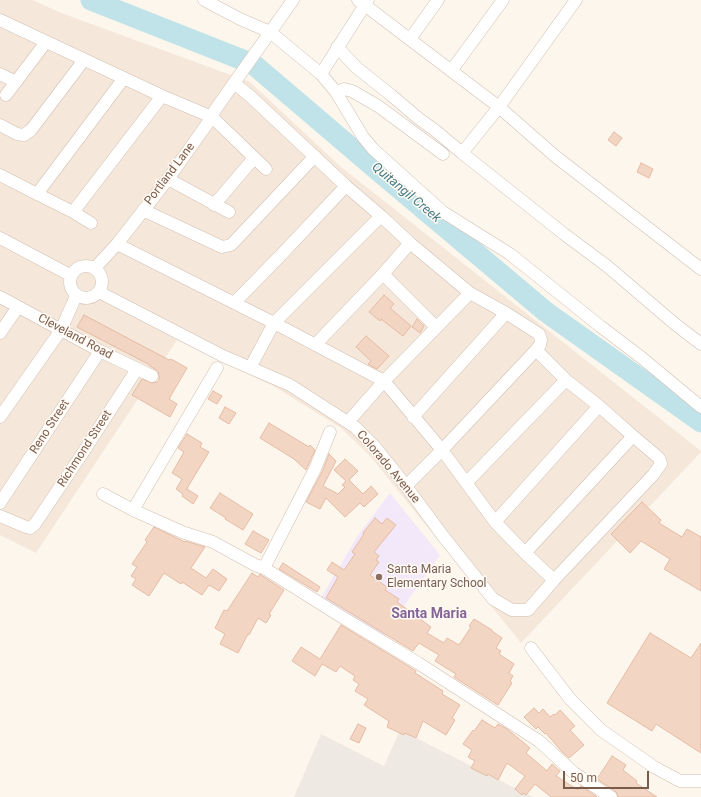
<!DOCTYPE html>
<html>
<head>
<meta charset="utf-8">
<style>
  body { margin:0 }
  #map { position:relative; width:701px; height:797px; overflow:hidden; background:#fdf6ec; font-family:Roboto,sans-serif }
  canvas { display:block }
  .scale { position:absolute; left:563px; top:771px; width:86px; height:18px; box-sizing:border-box; border:2px solid #7a5c4d; border-top:0; padding-left:5px; font-size:12px; line-height:14px; white-space:nowrap; color:#7a5c4d; -webkit-text-stroke:3px #fffaf3; paint-order:stroke }
</style>
</head>
<body>
<div id="map">
<canvas width="701" height="797"></canvas>
<div class="scale">50 m</div>
</div>
<script>
const context = document.querySelector('canvas').getContext('2d');
context.lineJoin = 'round';
function fillPath(path, color) { context.fillStyle = color; context.fill(path, 'evenodd'); }
const shape = rows => new Path2D(rows.map(r => 'M' + r).join(''));
function trace(path, color, width, dash) { context.strokeStyle = color; context.lineWidth = width; context.lineCap = dash ? 'butt' : 'round'; context.setLineDash(dash || []); context.stroke(path); }
function drawText(font, color, halo, rows, align = 'center') {
  context.font = font + ' Roboto,sans-serif'; context.lineWidth = 3; context.setLineDash([]); context.textBaseline = 'middle'; context.strokeStyle = halo; context.fillStyle = color; for (const [text, x, y, turn = 0] of rows) {
    context.save(); context.translate(x, y); context.rotate((+turn || 0) * Math.PI / 180); context.textAlign = isNaN(turn) ? turn : align; if (halo) context.strokeText(text, 0, 0); context.fillText(text, 0, 0); context.restore();
  }
}
const residential = shape([
  [0,0,32,0,64,14,250,82,341,167,701,451,701,452,521,643,371,457,341,428,275,387,177,340,36,553,0,535]
]);
const industrial = shape([
  [400,730,533,797,294,797,321,734,384,766]
]);
const education = shape([
  [390,493,440,555,408,600,384,637,321,598,358,535]
]);
const river = shape([
  [91,0,253,64,382,174,546,312,701,422]
]);
const building = shape([
  [614,132,622,138,616,146,608,140,614,132],
  [641,163,653,169,649,178,637,172,641,163],
  [384,295,394,304,390,308,411,326,403,336,381,319,380,321,369,312,384,295],
  [84,315,169,360,171,359,187,368,169,399,177,404,170,417,132,395,142,379,152,383,157,382,159,380,159,376,158,371,150,366,150,365,77,327,84,315],
  [417,319,424,326,420,333,412,327,417,319],
  [366,336,389,356,377,369,368,364,371,361,356,347,366,336],
  [213,391,222,396,217,404,208,399,213,391],
  [225,407,236,413,229,424,219,418,225,407],
  [269,423,309,447,310,445,315,450,306,470,294,459,260,438,269,423],
  [187,434,202,443,200,447,209,452,186,490,187,489,198,496,193,504,182,496,183,494,176,489,182,479,172,473,184,452,178,448,187,434],
  [329,454,336,461,323,486,338,494,345,487,342,485,346,481,334,470,345,459,358,471,349,480,363,494,371,486,378,494,364,507,360,503,345,517,326,498,320,509,306,502,322,472,329,454],
  [220,493,253,514,243,530,225,519,226,518,210,508,220,493],
  [642,502,661,520,659,523,682,537,687,529,701,537,701,591,664,569,670,559,641,541,630,553,611,534,642,502],
  [375,518,382,524,387,518,396,525,374,552,379,556,376,560,379,562,370,575,387,587,385,590,399,599,397,602,431,627,427,633,444,643,447,638,459,645,471,627,469,626,474,619,492,630,492,631,502,638,496,648,501,651,499,654,514,664,509,673,513,676,510,681,512,683,498,705,454,677,456,674,435,661,439,655,419,643,413,651,326,598,338,577,327,570,332,562,344,570,355,554,352,552,364,534,363,533,375,518],
  [154,527,185,542,185,541,205,547,191,568,206,578,213,569,227,579,219,591,209,585,202,595,182,582,181,584,164,573,149,596,132,585,136,579,131,576,137,567,132,564,147,542,145,540,154,527],
  [253,531,269,540,261,553,245,544,253,531],
  [283,563,320,587,317,592,279,569,283,563],
  [252,573,258,577,260,574,261,575,284,590,269,614,271,615,266,623,258,618,249,635,248,634,238,653,220,644,225,634,215,628,224,610,227,611,252,573],
  [341,625,410,667,416,671,415,673,443,691,442,694,460,705,452,718,455,720,446,735,423,721,416,738,405,733,404,735,387,727,389,721,364,705,368,699,355,691,359,684,353,680,355,676,340,666,336,672,322,664,315,676,292,661,301,647,320,659,341,625],
  [650,633,691,658,701,643,701,753,656,724,652,731,607,703,650,633],
  [534,708,539,713,543,709,550,717,554,714,555,715,560,710,575,726,570,730,584,745,569,758,562,752,546,733,545,734,538,727,536,729,524,717,534,708],
  [482,720,495,728,498,724,507,729,530,748,526,753,547,771,552,764,560,771,556,776,578,790,581,786,597,797,551,797,535,784,526,795,523,793,522,795,515,789,525,776,507,763,498,780,488,774,487,776,471,768,475,761,468,757,472,750,463,744,473,730,474,731,482,720],
  [358,724,366,728,359,743,350,739,358,724],
  [612,756,626,765,623,770,637,781,636,783,657,797,618,797,617,793,615,791,597,779,612,756]
]);
const minor = shape([
  [204,0,240,19,270,32,321,74,336,92,363,137,373,149,443,212,510,254,600,326,642,358,701,407],
  [358,0,499,107,555,156,701,269],
  [0,20,162,96,212,117,266,169],
  [410,39,438,0],
  [337,47,357,68,391,95,418,118,436,131,462,153,564,234,607,266,675,324,701,344],
  [451,71,503,0],
  [0,74,16,82],
  [321,74,368,0],
  [234,83,250,96,346,186,381,216,410,243,470,293,506,313,539,334,541,340,540,345,536,350,442,450,406,486],
  [336,92,344,89,352,91,378,106,443,154],
  [6,95,46,42],
  [0,125,17,134,24,135,31,130,84,60],
  [462,153,499,107,576,0],
  [0,175,37,194,124,78],
  [168,179,229,212],
  [37,194,73,212,162,96],
  [214,205,254,158],
  [143,210,222,247,231,245,315,156],
  [73,212,91,223],
  [0,238,70,275],
  [117,244,274,323,384,381,442,450,495,522,525,553,554,580],
  '70 282a16 16 0 1 1 32 0a16 16 0 1 1-32 0Z',
  [95,268,117,244,168,179,212,117,215,110,239,76,293,0],
  [383,274,436,327],
  [99,292,223,356,290,385,355,427,375,447,400,478,443,536,493,599,512,610,528,610,554,580,653,475,661,464,659,458,633,436,599,406,566,380,536,350],
  [0,297,100,351,152,376],
  [234,303,280,256,346,186],
  [0,333,18,307],
  [315,345,383,274,410,243],
  [250,368,274,323,381,216],
  [0,417,61,330,76,296],
  [413,417,506,313],
  [348,422,384,381,470,293],
  [466,483,566,380],
  [103,494,133,510,182,532,213,542,255,565,264,568,337,614,418,663,539,741,574,773,611,797],
  [0,503,100,351],
  [133,510,217,368],
  [0,516,26,527,30,528,35,524,84,451,137,369],
  [495,522,599,406],
  [525,553,633,436],
  [264,568,315,469,330,432],
  [531,648,570,699,601,730,654,767,680,781,701,781]
]);
const markers = [
  [379,577,4,"#8d6e63"]
];
const streetNames = [
  ["Portland Lane",170,174,-53],
  ["Cleveland Road",75,337,28],
  ["Reno Street",50,427,-57],
  ["Richmond Street",85,449,-57],
  ["Colorado Avenue",388,467,50]
];
const educationNames = [
  ["Santa Maria",387,570],
  ["Elementary School",387,584]
];
const waterNames = [
  ["Quitangil Creek",406,193,40]
];
const quarterNames = [
  ["Santa Maria",429,614]
];
fillPath(residential, '#f5e8da');
fillPath(industrial, '#efe9e4');
fillPath(education, '#f3e8fa');
trace(river, '#bfe3e8', 21);
fillPath(building, '#f3d5c3');
trace(building, '#e6bba3', 1);
trace(minor, '#d1beb0', 13);
trace(minor, '#fff', 12);
for (const [x, y, r, color] of markers) { const dot = new Path2D(); dot.arc(x, y, r, 0, 2 * Math.PI); context.fillStyle = color; context.fill(dot); trace(dot, '#fffaf3', 1.5); }
drawText('12px', '#7a5c4d', '#fffaf3', streetNames);
drawText('12px', '#785e54', '#fffaf3', educationNames, 'left');
drawText('italic 13px', '#437c86', '#fffaf3', waterNames);
drawText('bold 14px', '#846695', '#fffaf3', quarterNames);
</script>
</body>
</html>
